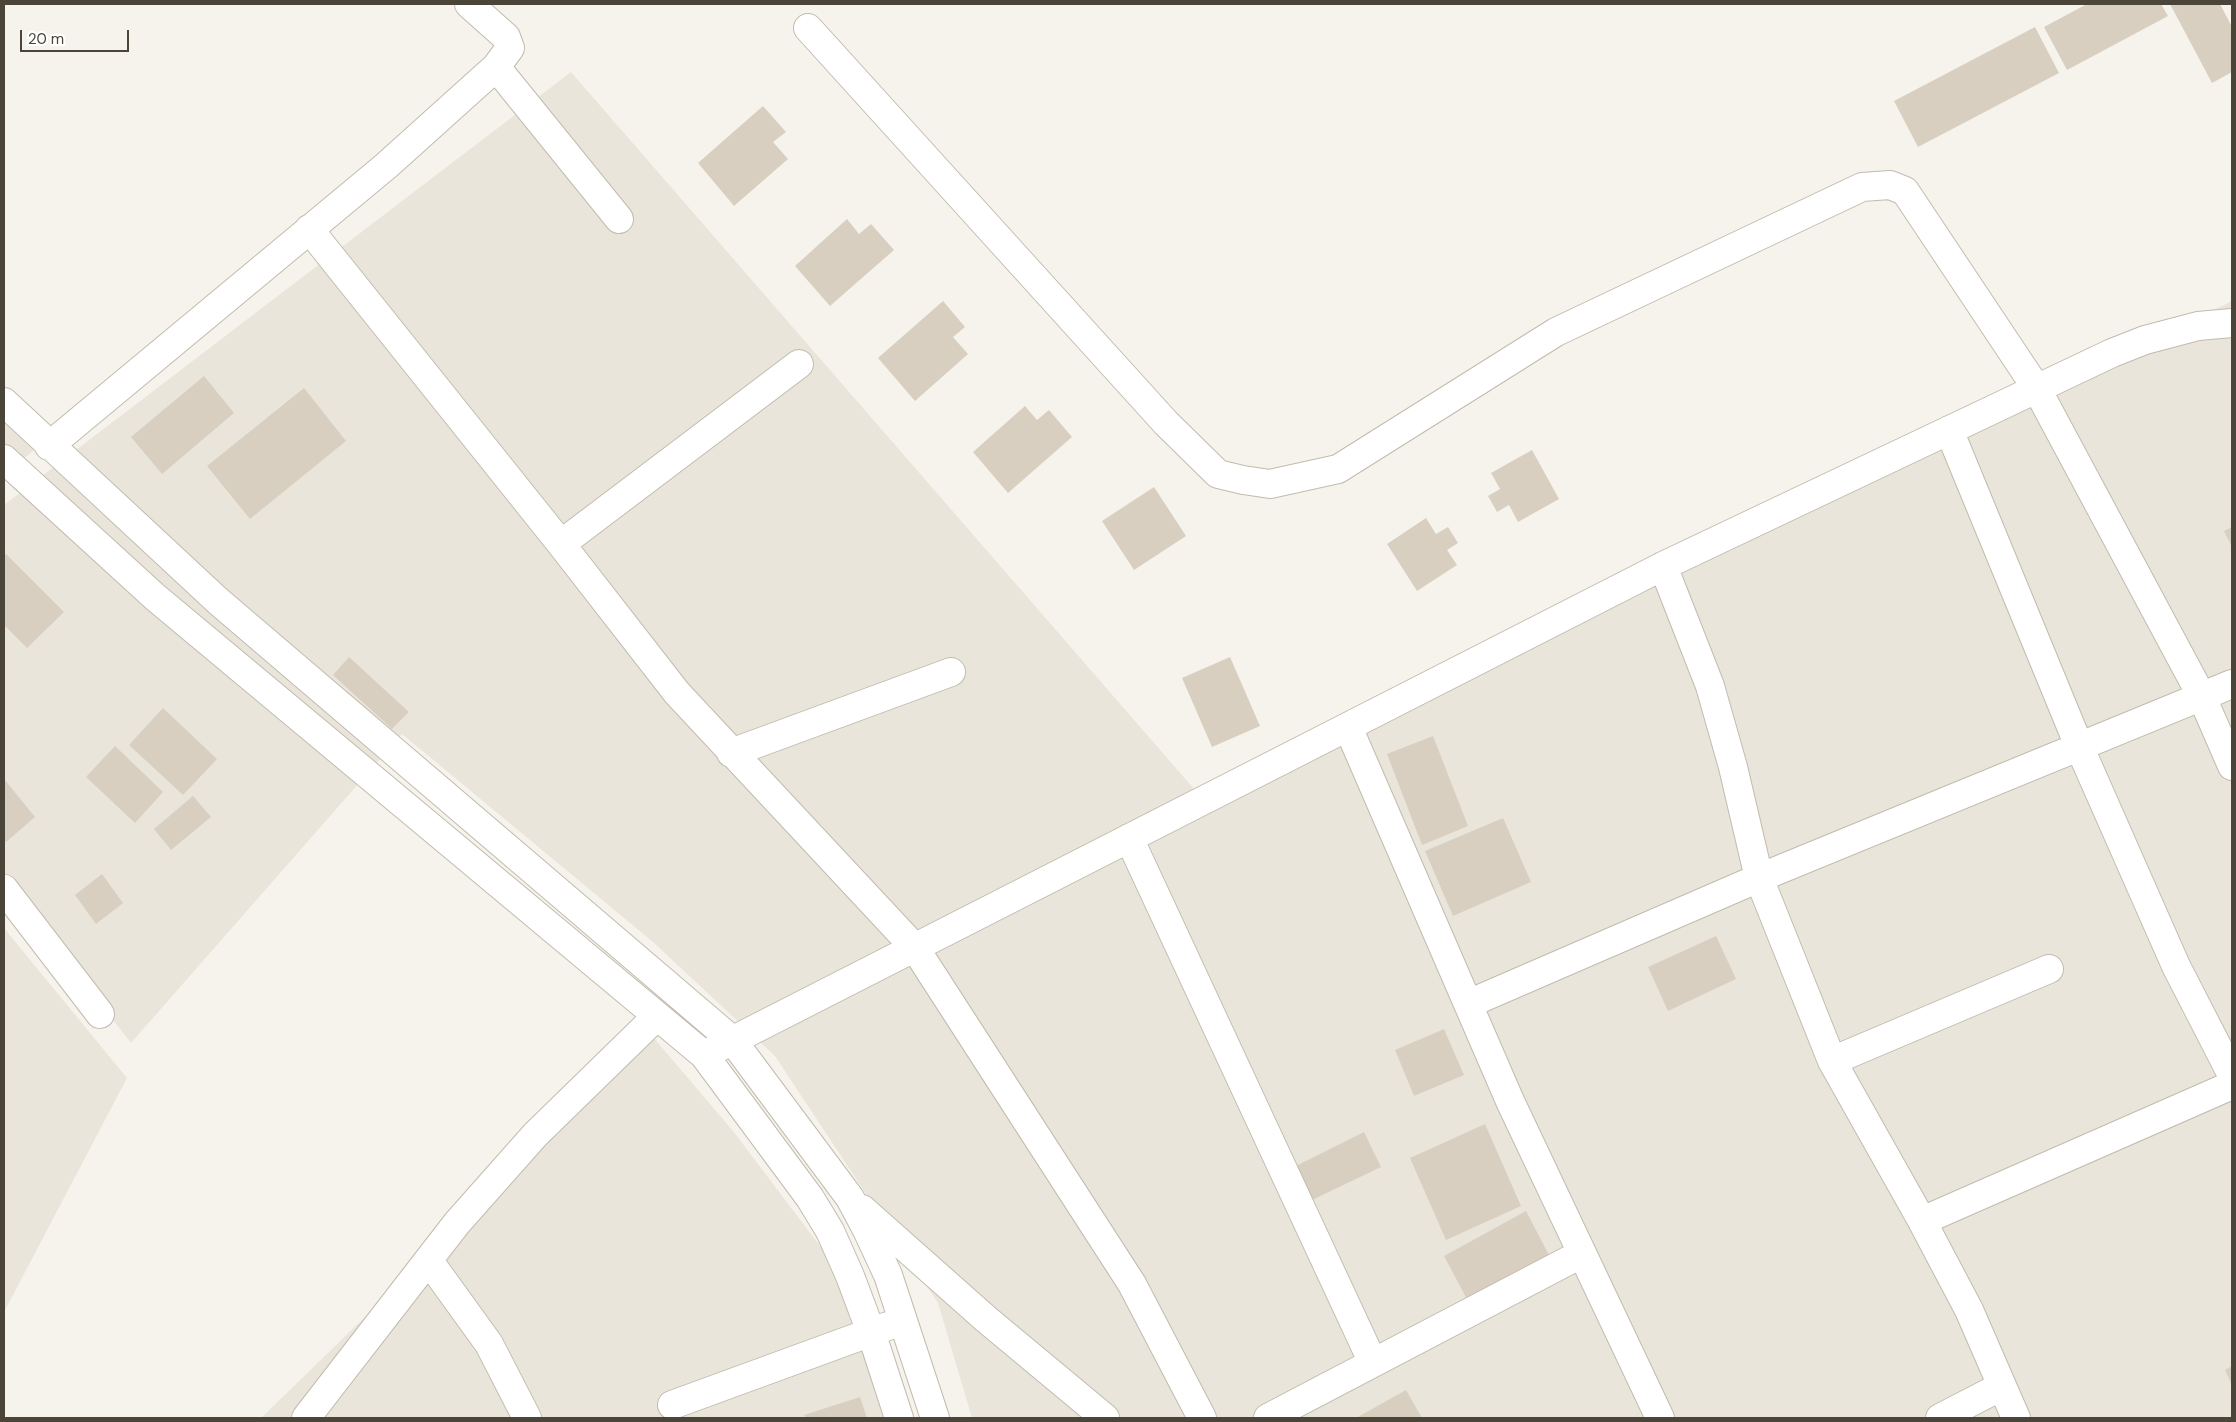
<!DOCTYPE html>
<html>
<head>
<meta charset="utf-8">
<style>
  body { margin:0 }
  #map { position:relative; width:2236px; height:1422px; overflow:hidden; background:#f6f3ec; font-family:"DM Sans",sans-serif }
  canvas { display:block }
  .frame { position:absolute; inset:0; border:5px solid #4b4439; pointer-events:none }
  .scale { position:absolute; left:20px; top:30px; width:109px; height:22px; box-sizing:border-box; border:2px solid #4b4439; border-top:0; padding-left:6px; font-size:15px; line-height:18px; white-space:nowrap; color:#4b4439; -webkit-text-stroke:4px #fff; paint-order:stroke }
</style>
</head>
<body>
<div id="map">
<canvas width="2236" height="1422"></canvas>
<div class="frame"></div>
<div class="scale">20 m</div>
</div>
<script>
const context = document.querySelector('canvas').getContext('2d');
context.lineJoin = 'round';
function fillPath(path, color) { context.fillStyle = color; context.fill(path, 'evenodd'); }
const shape = rows => new Path2D(rows.map(r => 'M' + r).join(''));
function trace(path, color, width, dash) { context.strokeStyle = color; context.lineWidth = width; context.lineCap = dash ? 'butt' : 'round'; context.setLineDash(dash || []); context.stroke(path); }
const residential = shape([
  [571,72,1208,805,2232,301,2232,1418,972,1418,938,1303,775,1056,653,942,402,734,131,1043,4,880,4,505],
  [4,398,46,440,4,475],
  [4,928,127,1078,4,1312],
  [653,1037,733,1131,879,1324,907,1418,261,1418]
]);
const building = shape([
  [2087,4,2161,4,2168,16,2067,70,2044,27],
  [2170,4,2220,4,2232,27,2232,72,2212,83],
  [2035,27,2059,73,1918,147,1894,101],
  [763,106,786,132,773,142,788,159,734,206,698,163],
  [847,219,859,234,871,224,894,250,830,306,795,266],
  [943,301,965,327,953,337,968,354,915,401,878,358],
  [204,376,234,413,162,474,131,437],
  [304,388,346,441,250,519,207,466],
  [1025,406,1037,420,1049,410,1072,437,1008,493,973,452],
  [1532,450,1559,499,1518,522,1509,505,1497,512,1488,496,1500,489,1491,473],
  [1154,487,1186,536,1134,570,1102,521],
  [1426,518,1436,534,1448,527,1458,543,1447,550,1457,565,1417,591,1387,544],
  [2232,527,2232,547,2224,531],
  [6,554,64,612,27,648,4,625,4,557],
  [349,657,409,712,392,729,333,675],
  [1230,657,1260,726,1212,747,1182,678],
  [163,708,217,759,183,795,129,745],
  [1433,736,1468,826,1422,845,1387,754],
  [115,746,163,792,135,823,86,777],
  [4,779,35,817,6,842,4,839],
  [193,796,211,817,171,850,154,829],
  [1503,818,1531,882,1453,916,1425,851],
  [102,874,123,903,96,924,75,895],
  [1716,936,1736,979,1668,1011,1648,967],
  [1444,1029,1464,1075,1414,1096,1395,1050],
  [1485,1124,1521,1206,1446,1240,1410,1158],
  [1364,1132,1381,1167,1312,1200,1296,1166],
  [1526,1211,1550,1257,1468,1301,1444,1256],
  [2232,1366,2232,1385,2225,1370],
  [1406,1390,1422,1418,1356,1418],
  [860,1397,867,1418,806,1418,804,1415]
]);
const minor = shape([
  [808,28,1166,423,1218,474,1243,480,1270,484,1338,469,1556,332,1862,187,1890,185,1905,191,2037,389,2202,697,2232,766],
  [496,67,619,219],
  [309,229,561,544,677,693,915,948,1132,1284,1202,1418],
  [4,402,218,601,733,1041,850,1198,867,1230,888,1275,935,1418],
  [1949,430,2079,746,2176,966,2232,1075],
  [49,446,386,166,496,67,510,48,506,37,469,4],
  [4,459,155,597,704,1055,810,1198,830,1231,850,1276,871,1332,899,1418],
  [561,544,799,364],
  [1663,566,1710,686,1733,767,1759,878,1832,1061,1922,1221,1969,1310,2016,1418],
  [1348,727,1510,1101,1660,1418],
  [731,753,951,672],
  [1129,838,1373,1363],
  [4,889,100,1014],
  [1468,1004,1759,878,2232,684],
  [704,1055,1663,566,2112,353,2145,340,2198,326,2232,323],
  [1832,1061,2049,969],
  [862,1209,986,1319,1105,1418],
  [1922,1221,2232,1085],
  [429,1261,489,1344,527,1418],
  [672,1405,888,1326],
  [306,1418,457,1223,535,1135,657,1016],
  [1268,1418,1581,1254],
  [1940,1418,2002,1386]
]);
fillPath(residential, '#eae5da');
fillPath(building, '#d8cfc1');
trace(minor, '#c2bbae', 30);
trace(minor, '#fff', 28);
</script>
</body>
</html>
